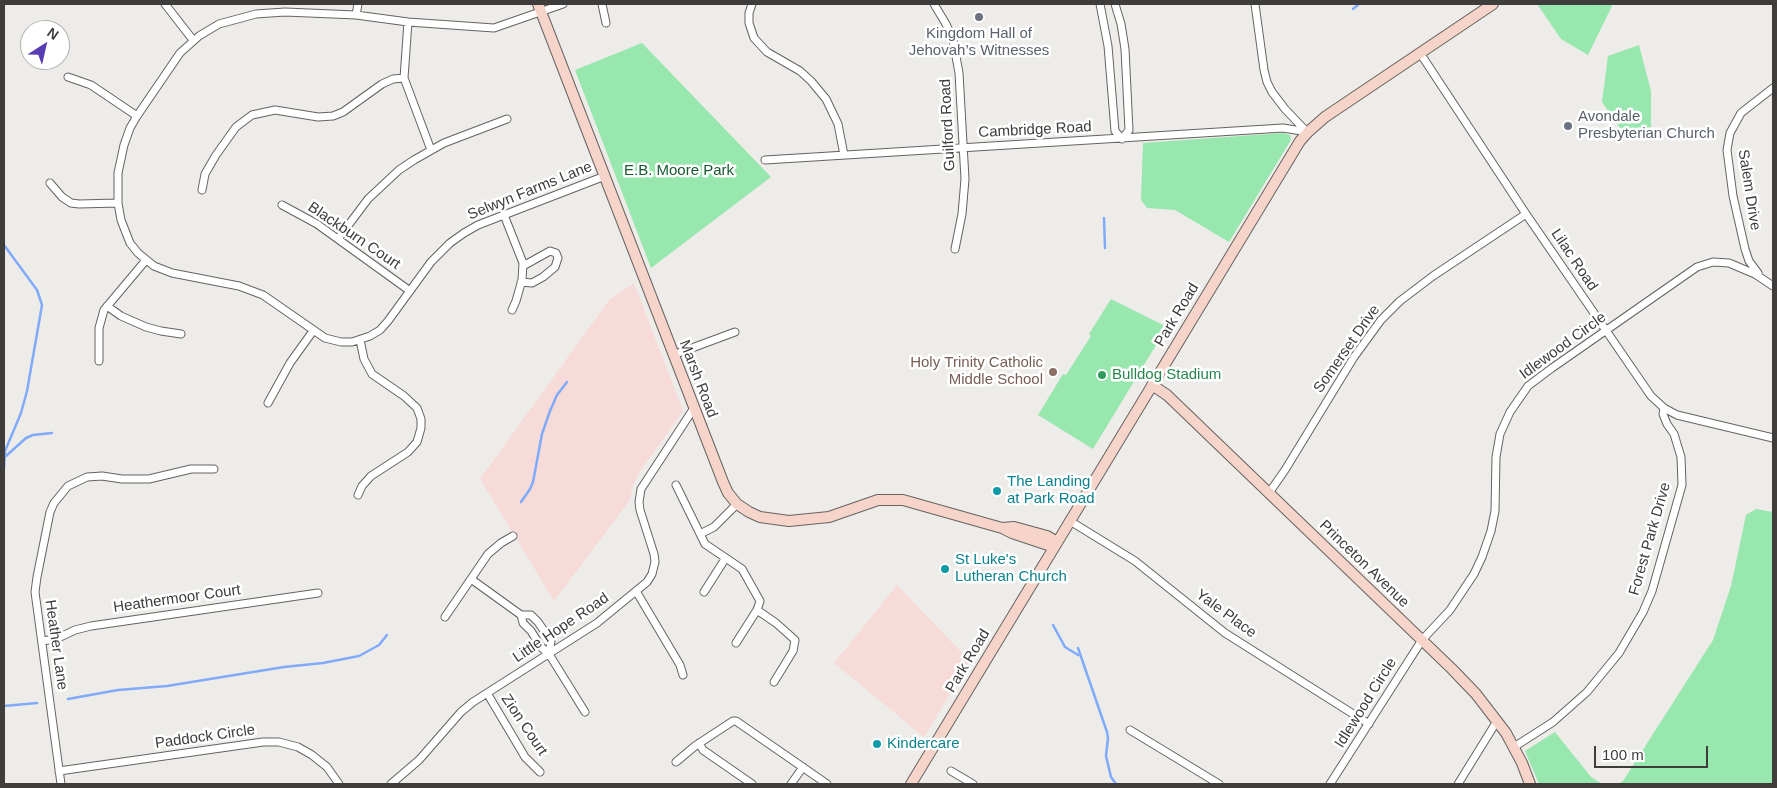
<!DOCTYPE html>
<html>
<head>
<meta charset="utf-8">
<style>
  body { margin:0 }
  #map { position:relative; width:1777px; height:788px; overflow:hidden; background:#eeece9; font-family:Helvetica,sans-serif }
  canvas { display:block }
  .frame { position:absolute; inset:0; border:5px solid #3e3d3c; pointer-events:none }
  .north { position:absolute; left:20px; top:20px; width:50px; height:50px; box-sizing:border-box; background:#fff; border:1px solid #b2b1b1; border-radius:50%; rotate:35deg; font-size:14px; font-weight:700; line-height:20px; text-align:center; color:#3e3d3c }
  .north::after { content:''; display:block; margin:auto; width:18px; height:22px; background:#573cb4; clip-path:polygon(50% 0,100% 100%,50% 72%,0 100%) }
  .scale { position:absolute; left:1594px; top:746px; width:114px; height:22px; box-sizing:border-box; border:2px solid #3e3d3c; border-top:0; padding-left:6px; font-size:15px; line-height:18px; white-space:nowrap; color:#3e3d3c; -webkit-text-stroke:4px #fff; paint-order:stroke }
</style>
</head>
<body>
<div id="map">
<canvas width="1777" height="788"></canvas>
<div class="frame"></div>
<div class="north">N</div>
<div class="scale">100 m</div>
</div>
<script>
const context = document.querySelector('canvas').getContext('2d');
context.lineJoin = 'round';
function fillPath(path, color) { context.fillStyle = color; context.fill(path, 'evenodd'); }
const shape = rows => new Path2D(rows.map(r => 'M' + r).join(''));
function trace(path, color, width, dash) { context.strokeStyle = color; context.lineWidth = width; context.lineCap = dash ? 'butt' : 'round'; context.setLineDash(dash || []); context.stroke(path); }
function drawText(font, color, halo, rows, align = 'center') {
  context.font = font + ' Helvetica,sans-serif'; context.lineWidth = 5; context.setLineDash([]); context.textBaseline = 'middle'; context.strokeStyle = halo; context.fillStyle = color; for (const [text, x, y, turn = 0] of rows) {
    context.save(); context.translate(x, y); context.rotate((+turn || 0) * Math.PI / 180); context.textAlign = isNaN(turn) ? turn : align; if (halo) context.strokeText(text, 0, 0); context.fillText(text, 0, 0); context.restore();
  }
}
const commercial = shape([
  [634,283,683,411,639,473,633,486,630,500,554,601,480,479,609,300],
  [897,585,970,661,924,737,834,663]
]);
const green = shape([
  [1537,4,1610,4,1612,6,1588,55,1561,39],
  [642,43,771,177,651,268,575,70],
  [1639,45,1651,91,1651,127,1627,138,1602,102,1608,56],
  [1283,133,1290,135,1291,140,1229,242,1175,210,1147,208,1141,200,1143,143],
  [1111,299,1167,327,1093,449,1038,415,1063,374,1066,375,1091,336,1089,334],
  [1756,509,1773,512,1773,784,1618,784,1623,781,1713,640,1731,586,1746,515],
  [1555,732,1591,777,1602,784,1539,784,1525,751]
]);
const stream = shape([
  [1353,9,1359,4],
  [1104,218,1105,248],
  [4,245,37,290,42,305,27,391,21,413,5,451,4,469],
  [6,456,26,438,33,435,52,433],
  [521,502,530,489,533,482,542,434,550,411,557,395,567,382],
  [1053,625,1065,647,1078,655],
  [1078,648,1107,732,1108,738,1106,756,1111,777,1116,784],
  [68,699,118,690,167,686,284,667,323,663,359,656,379,645,387,635],
  [4,706,37,703]
]);
const street = shape([
  [165,4,193,40],
  [563,4,494,28,408,22,356,15,285,12,256,14,219,24,199,36,180,53,137,116,130,128,124,145,118,173,118,203,121,220,130,243,138,253,154,266,172,273,239,286,263,295,325,338,341,342,352,342,370,336,380,330,388,321,431,262,450,243,464,233,478,225,605,176],
  [602,4,606,23],
  [752,4,749,13,749,23,754,38,767,52,800,71,811,81,826,99,838,124,844,155],
  [934,4,946,24,953,40,959,73,965,179,962,214,955,249],
  [1100,4,1108,46,1115,131,1122,139,1129,130,1125,49,1121,24,1115,4],
  [1255,4,1264,70,1267,82,1272,92,1285,109,1305,130],
  [356,15,358,4],
  [408,22,404,78,431,150],
  [1420,53,1526,214,1651,396,1664,408,1677,415,1773,438],
  [68,77,91,85,137,116],
  [765,160,1283,128,1308,132],
  [50,183,62,197,71,203,79,204,118,203],
  [202,190,205,174,216,155,236,127,252,115,275,110,318,117,333,116,343,112,382,84,393,79,404,78],
  [282,205,317,224,410,291],
  [504,215,523,263,522,280,516,301,512,310],
  [338,239,368,199,399,170,414,160,444,143,507,119],
  [1758,273,1749,261,1745,249,1733,196,1727,150,1730,133,1741,113,1773,88],
  [521,282,532,283,543,277,555,267,558,258,556,253,550,251,523,266],
  [107,306,121,316,146,327,161,331,181,334],
  [673,355,735,332],
  [99,361,99,328,104,310,146,260],
  [268,403,290,363,313,331],
  [676,485,705,544,742,569,760,601,757,610,736,643],
  [1269,493,1285,470,1354,357,1381,320,1400,301,1433,276,1526,214],
  [358,495,362,486,371,476,408,452,417,442,421,428,421,419,417,408,404,396,372,374,364,359,360,340],
  [1070,521,1135,561,1225,633,1369,724],
  [700,534,714,527,737,504],
  [471,579,521,615],
  [636,591,680,665,683,675],
  [704,592,725,559],
  [757,610,776,623,795,640,793,651,774,682],
  [445,617,488,554,501,543,513,536],
  [42,641,56,639,75,630,91,626,318,593],
  [549,654,551,641,538,622,531,615,521,615,523,623,531,631,541,647,549,654,585,712],
  [487,693,525,757,540,772],
  [1130,730,1219,784],
  [699,743,703,750,752,784],
  [1514,747,1553,722,1587,692,1619,653,1643,612,1652,591,1682,485,1681,457,1674,434,1667,424,1663,414,1664,408],
  [676,762,695,746,733,721,736,721,827,784],
  [59,771,263,742,279,742,298,747,312,755,327,767,339,784],
  [951,771,973,784],
  [61,784,35,592,37,577,50,512,54,503,68,486,87,477,102,476,122,479,149,479,191,469,214,469],
  [391,784,419,760,461,712,473,702,597,623,647,582,652,574,655,562,654,554,640,510,639,502,641,489,694,408],
  [791,784,803,767],
  [1330,784,1422,640,1450,610,1474,574,1482,557,1491,531,1495,511,1496,457,1500,434,1510,412,1528,386,1552,368,1697,267,1713,262,1729,263,1755,274,1773,286],
  [1458,784,1497,721]
]);
const secondary = shape([
  [538,4,723,482,728,493,737,504,749,512,760,517,789,521,829,517,878,500,903,500,1002,528,1012,533,1054,547],
  [1152,385,1167,395,1452,669,1476,694,1506,733,1522,763,1530,784],
  [1002,528,1014,527,1047,536,1057,542],
  [911,784,1300,141,1308,132,1325,117,1493,4]
]);
const markers = [
  [979,17,5,"#6b7280"],
  [1568,126,5,"#6b7280"],
  [1053,372,5,"#8d6e63"],
  [1102,375,5,"#2e9e5b"],
  [997,491,5,"#0f9aa8"],
  [945,569,5,"#0f9aa8"],
  [877,744,5,"#0f9aa8"]
];
const worshipNames = [
  ["Kingdom Hall of",979,34],
  ["Jehovah’s Witnesses",979,51],
  ["Avondale",1578,117,"left"],
  ["Presbyterian Church",1578,134,"left"]
];
const streetNames = [
  ["Guilford Road",948,125,-93],
  ["Cambridge Road",1035,130,-3],
  ["Salem Drive",1749,190,81],
  ["Selwyn Farms Lane",530,191,-22],
  ["Blackburn Court",354,236,34],
  ["Lilac Road",1574,260,56],
  ["Park Road",1177,315,-59],
  ["Idlewood Circle",1563,346,-36],
  ["Somerset Drive",1347,349,-55],
  ["Marsh Road",698,379,69],
  ["Forest Park Drive",1650,539,-74],
  ["Princeton Avenue",1364,564,44],
  ["Heathermoor Court",177,599,-8],
  ["Yale Place",1226,614,36],
  ["Little Hope Road",561,628,-34],
  ["Heather Lane",56,645,82],
  ["Park Road",968,661,-59],
  ["Idlewood Circle",1366,703,-58],
  ["Zion Court",524,725,56],
  ["Paddock Circle",205,737,-8]
];
const parkNames = [
  ["E.B. Moore Park",679,171]
];
const educationNames = [
  ["Holy Trinity Catholic",1043,363],
  ["Middle School",1043,380]
];
const leisureNames = [
  ["Bulldog Stadium",1112,375]
];
const cultureNames = [
  ["The Landing",1007,482],
  ["at Park Road",1007,499],
  ["St Luke's",955,560],
  ["Lutheran Church",955,577],
  ["Kindercare",887,744]
];
fillPath(commercial, '#f6dbd9');
fillPath(green, '#97e7ae');
trace(stream, '#80abfa', 2.5);
trace(street, '#656361', 9);
trace(secondary, '#656361', 12);
trace(street, '#fff', 7);
trace(secondary, '#f7d4ca', 10);
for (const [x, y, r, color] of markers) { const dot = new Path2D(); dot.arc(x, y, r, 0, 2 * Math.PI); context.fillStyle = color; context.fill(dot); trace(dot, '#fff', 2); }
drawText('15px', '#5b616d', '#fff', worshipNames);
drawText('15px', '#3e3d3c', '#fff', streetNames);
drawText('15px', '#185932', '#fff', parkNames);
drawText('15px', '#785e54', '#fff', educationNames, 'right');
drawText('15px', '#27864d', '#fff', leisureNames, 'left');
drawText('15px', '#0d838f', '#fff', cultureNames, 'left');
</script>
</body>
</html>
